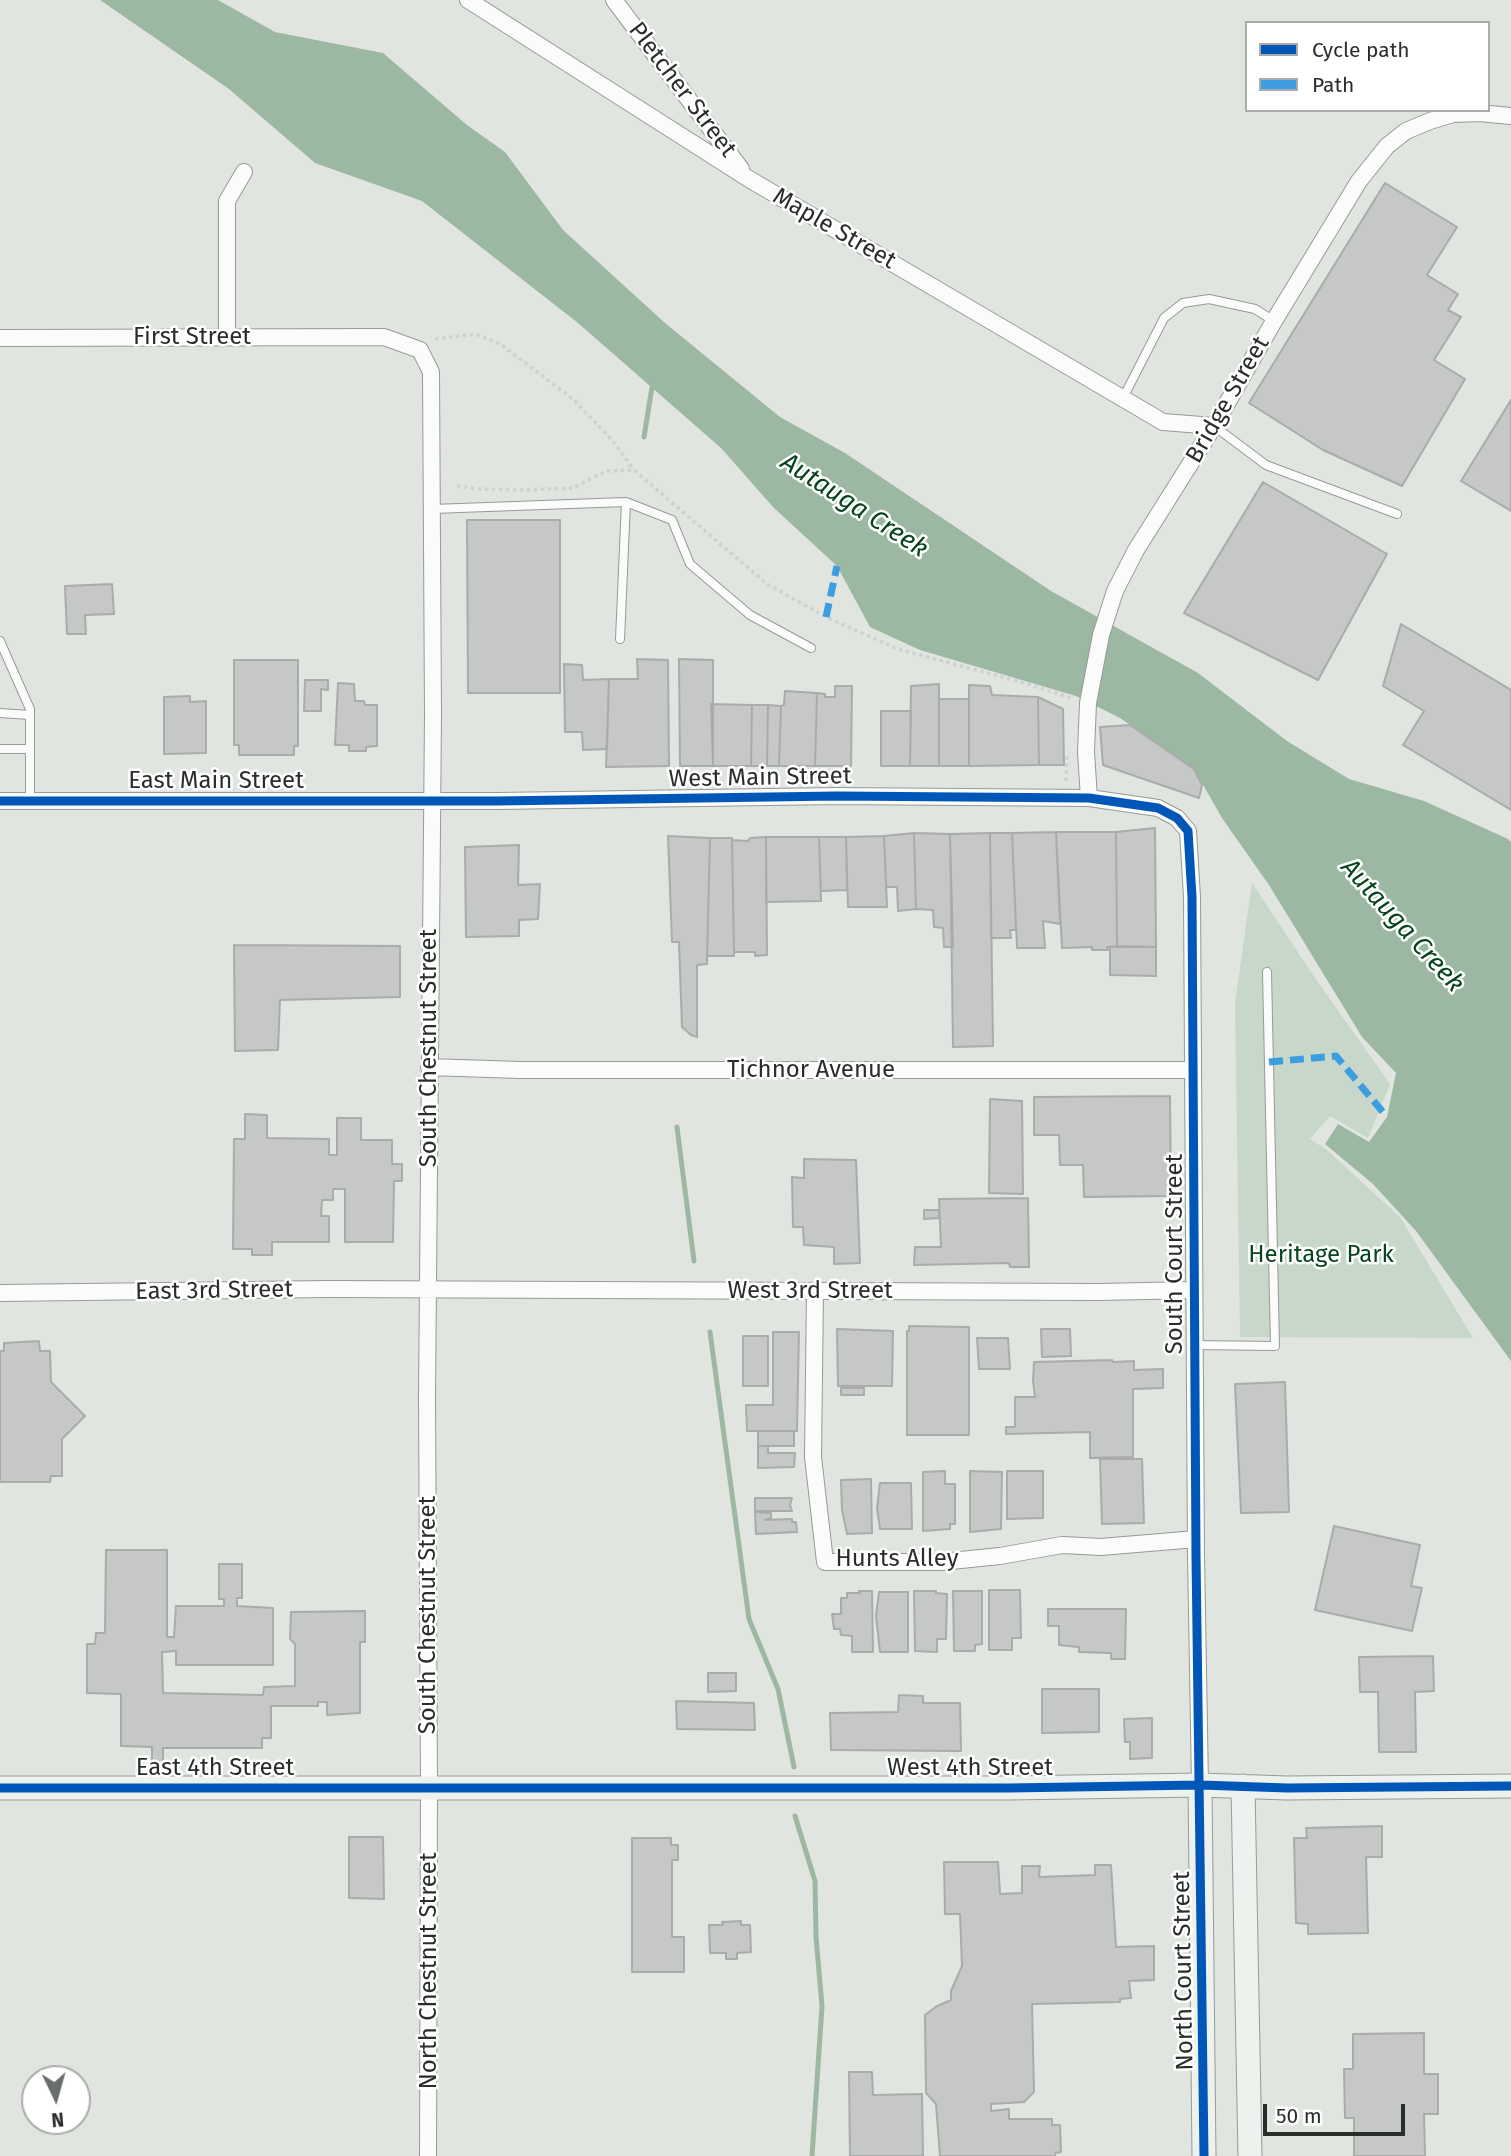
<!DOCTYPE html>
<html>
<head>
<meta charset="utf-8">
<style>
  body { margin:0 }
  #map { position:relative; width:1511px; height:2156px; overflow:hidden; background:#e0e5e0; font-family:"Fira Sans",sans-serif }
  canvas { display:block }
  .legend { position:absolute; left:1245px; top:21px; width:245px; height:91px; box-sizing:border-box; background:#fff; border:2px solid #aaabaa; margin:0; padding:9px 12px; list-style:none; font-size:21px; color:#2a2e2b }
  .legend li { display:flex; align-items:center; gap:14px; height:35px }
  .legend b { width:35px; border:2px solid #aaabaa }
  .north { position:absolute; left:21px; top:2065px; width:70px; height:70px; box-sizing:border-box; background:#fff; border:2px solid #aaabaa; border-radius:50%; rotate:175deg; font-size:19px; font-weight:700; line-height:28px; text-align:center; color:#2a2e2b }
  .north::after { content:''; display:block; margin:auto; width:24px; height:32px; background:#6a6e6a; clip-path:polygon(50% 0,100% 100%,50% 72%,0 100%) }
  .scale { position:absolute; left:1263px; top:2104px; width:142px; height:32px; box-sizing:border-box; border:4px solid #2a2e2b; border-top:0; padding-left:9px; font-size:21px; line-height:24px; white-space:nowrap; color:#2a2e2b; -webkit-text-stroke:5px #fff; paint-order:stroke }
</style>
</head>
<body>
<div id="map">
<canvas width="1511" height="2156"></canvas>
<ul class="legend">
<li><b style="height:9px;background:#0057b8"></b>Cycle path</li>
<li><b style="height:9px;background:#3d9de1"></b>Path</li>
</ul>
<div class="north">N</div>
<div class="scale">50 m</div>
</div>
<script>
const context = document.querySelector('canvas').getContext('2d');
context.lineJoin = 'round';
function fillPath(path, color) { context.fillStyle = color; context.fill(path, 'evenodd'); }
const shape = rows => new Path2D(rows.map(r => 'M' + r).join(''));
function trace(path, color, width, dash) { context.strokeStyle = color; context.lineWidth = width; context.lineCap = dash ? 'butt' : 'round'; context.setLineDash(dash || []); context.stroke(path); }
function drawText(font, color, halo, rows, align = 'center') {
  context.font = font + ' "Fira Sans",sans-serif'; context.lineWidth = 5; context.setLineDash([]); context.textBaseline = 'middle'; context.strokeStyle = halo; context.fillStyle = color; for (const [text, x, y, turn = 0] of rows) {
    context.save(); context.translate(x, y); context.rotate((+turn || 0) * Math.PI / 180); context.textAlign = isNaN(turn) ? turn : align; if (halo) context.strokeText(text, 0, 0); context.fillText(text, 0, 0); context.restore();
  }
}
const green = shape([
  [1252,883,1313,975,1390,1084,1368,1138,1330,1116,1310,1139,1327,1150,1400,1217,1473,1338,1240,1337,1235,1003]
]);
const water = shape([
  [100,0,218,0,275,32,383,53,467,125,505,152,563,230,665,323,780,417,845,453,1051,591,1198,673,1287,741,1349,779,1424,801,1508,839,1511,842,1511,1361,1416,1231,1373,1184,1325,1144,1338,1124,1369,1142,1387,1117,1396,1073,1362,1037,1269,885,1222,818,1194,769,1120,718,1076,696,920,650,870,627,837,566,774,508,721,448,578,323,422,201,315,163,229,89]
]);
const stream = shape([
  [644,437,653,381],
  [677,1127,694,1261],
  [710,1332,749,1619,778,1689,794,1767],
  [795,1816,815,1881,816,1937,822,2006,812,2156]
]);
const building = shape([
  [1385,183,1457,227,1427,275,1458,294,1448,310,1461,317,1434,360,1465,379,1402,486,1323,450,1249,403,1385,183],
  [1511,400,1511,511,1461,481,1511,400],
  [1263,482,1387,554,1318,680,1184,613,1263,482],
  [467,520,560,520,560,693,468,693,467,520],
  [112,584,114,614,85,615,86,634,67,634,65,586,112,584],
  [1401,624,1511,690,1511,810,1403,745,1424,711,1383,686,1401,624],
  [637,659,668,660,669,766,606,767,609,679,638,679,637,659],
  [679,659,713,660,713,766,680,766,679,659],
  [234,660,298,660,298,746,294,746,294,755,239,755,239,745,234,745,234,660],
  [564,664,582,665,583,680,609,679,607,749,583,750,582,732,565,732,564,664],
  [305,680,328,680,328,690,321,689,321,711,304,711,305,680],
  [338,683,354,684,355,701,364,701,365,705,377,705,377,746,366,747,366,751,349,751,349,745,335,745,338,683],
  [939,684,939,766,910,766,911,686,939,684],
  [969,685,990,686,992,695,1038,697,1039,765,969,766,969,685],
  [835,686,852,686,851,766,815,766,817,693,825,694,825,697,835,697,835,686],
  [785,691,817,693,815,766,779,766,781,706,784,705,785,691],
  [190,696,190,702,206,701,206,753,164,754,164,697,190,696],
  [1038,697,1063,709,1064,765,1039,765,1038,697],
  [939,699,969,699,969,766,939,766,939,699],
  [711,704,752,705,751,766,713,766,711,704],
  [752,705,768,705,767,766,751,766,752,705],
  [768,705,781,706,779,766,767,766,768,705],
  [881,711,911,711,910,766,881,766,881,711],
  [1130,725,1194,769,1202,785,1199,798,1103,765,1100,727,1130,725],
  [1155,828,1156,947,1117,946,1116,832,1155,828],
  [1056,832,1060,924,1043,921,1045,948,1017,948,1012,833,1056,832],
  [1056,832,1116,832,1117,946,1107,947,1108,950,1092,950,1092,947,1062,948,1056,832],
  [914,833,916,909,898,911,897,887,886,887,884,836,914,833],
  [914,833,950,834,953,947,944,947,943,928,934,927,933,910,916,909,914,833],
  [990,833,993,1046,953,1047,950,834,990,833],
  [990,833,1012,833,1016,930,1010,930,1011,938,991,938,990,833],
  [668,836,710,838,707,964,697,965,697,1037,691,1035,682,1027,679,942,672,942,668,836],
  [884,836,887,907,848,907,846,837,884,836],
  [766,837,767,955,755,956,755,952,734,952,732,840,748,841,750,838,766,837],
  [766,837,819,837,821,901,766,902,766,837],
  [819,837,846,837,847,890,821,891,819,837],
  [710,838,732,838,734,956,707,956,710,838],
  [519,845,518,885,540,884,538,919,519,920,519,936,466,937,465,847,519,845],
  [234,945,400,946,400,997,280,1000,278,1050,235,1051,234,945],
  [1110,947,1156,947,1156,976,1110,975,1110,947],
  [1170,1096,1171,1196,1084,1197,1083,1165,1060,1165,1059,1135,1034,1135,1034,1097,1170,1096],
  [990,1099,1022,1101,1023,1194,989,1193,990,1099],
  [245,1114,267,1115,267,1138,329,1139,329,1155,337,1155,337,1118,361,1118,361,1140,392,1140,392,1164,402,1164,402,1181,394,1181,393,1242,345,1242,345,1189,333,1189,333,1200,322,1200,321,1216,329,1216,329,1242,272,1242,272,1255,252,1255,252,1249,233,1249,234,1139,245,1139,245,1114],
  [804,1159,856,1160,860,1263,834,1264,834,1247,804,1245,803,1227,793,1227,792,1177,804,1178,804,1159],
  [1028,1198,1029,1267,1010,1267,1009,1263,914,1265,915,1247,941,1247,939,1199,1028,1198],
  [924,1210,939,1210,939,1218,924,1219,924,1210],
  [909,1326,969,1327,969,1435,907,1435,907,1331,909,1331,909,1326],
  [837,1329,893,1331,892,1386,838,1386,837,1329],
  [1041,1329,1070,1329,1071,1356,1042,1357,1041,1329],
  [773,1332,799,1332,797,1431,747,1431,746,1405,773,1405,773,1332],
  [743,1336,768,1336,768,1386,743,1386,743,1336],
  [977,1338,1008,1338,1010,1369,979,1369,977,1338],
  [39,1341,40,1351,50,1351,51,1382,85,1416,62,1439,62,1476,51,1476,50,1482,0,1482,0,1351,4,1351,4,1343,39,1341],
  [1112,1360,1113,1362,1134,1361,1134,1370,1163,1369,1163,1388,1133,1389,1133,1457,1090,1458,1090,1432,1006,1434,1006,1427,1015,1427,1015,1397,1035,1397,1033,1381,1034,1362,1112,1360],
  [1285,1382,1289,1512,1241,1513,1235,1384,1285,1382],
  [841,1388,864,1388,864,1395,841,1395,841,1388],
  [758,1431,794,1431,794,1446,758,1446,758,1431],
  [758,1446,768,1446,768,1453,795,1453,794,1467,758,1468,758,1446],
  [1100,1459,1142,1459,1144,1523,1102,1524,1100,1459],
  [945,1471,945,1484,955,1484,955,1524,950,1524,950,1529,923,1531,923,1472,945,1471],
  [970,1471,1002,1472,1001,1529,970,1532,970,1471],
  [1007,1471,1043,1471,1043,1518,1007,1519,1007,1471],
  [871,1479,872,1533,847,1534,842,1510,841,1480,871,1479],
  [880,1483,911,1483,912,1529,880,1529,877,1508,880,1483],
  [755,1498,792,1498,790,1505,792,1511,755,1511,755,1498],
  [755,1512,771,1513,771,1518,765,1520,792,1519,792,1522,796,1522,797,1532,756,1534,755,1512],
  [1334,1526,1420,1545,1411,1586,1422,1588,1412,1631,1315,1610,1334,1526],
  [106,1550,167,1550,167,1637,174,1637,176,1606,224,1606,224,1599,219,1599,219,1564,242,1564,242,1598,237,1598,237,1606,273,1608,273,1665,176,1665,176,1651,162,1652,163,1693,263,1695,264,1687,295,1686,295,1644,290,1639,291,1612,365,1611,365,1642,360,1642,360,1713,327,1715,327,1702,318,1702,318,1706,271,1706,271,1738,262,1738,262,1748,163,1748,163,1768,152,1768,152,1747,121,1746,121,1694,87,1693,87,1644,95,1644,96,1633,105,1633,106,1550],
  [989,1590,1020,1590,1021,1638,1012,1638,1012,1650,989,1650,989,1590],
  [859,1591,872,1591,873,1652,852,1652,852,1636,841,1635,840,1629,834,1629,832,1614,841,1614,841,1598,847,1598,847,1593,860,1593,859,1591],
  [914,1591,936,1591,936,1593,947,1594,946,1639,937,1639,937,1652,915,1651,914,1591],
  [953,1591,982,1591,982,1644,975,1645,975,1651,954,1651,953,1591],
  [879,1592,908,1592,908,1652,880,1652,876,1616,879,1592],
  [1048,1609,1126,1609,1125,1659,1111,1659,1111,1653,1079,1652,1079,1647,1059,1645,1059,1626,1048,1626,1048,1609],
  [1433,1656,1434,1691,1415,1692,1416,1752,1379,1752,1378,1692,1360,1692,1359,1657,1433,1656],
  [708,1673,736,1673,736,1691,708,1692,708,1673],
  [1042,1689,1099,1689,1099,1732,1042,1733,1042,1689],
  [899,1695,923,1696,923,1703,960,1703,961,1751,831,1750,830,1713,898,1712,899,1695],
  [676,1701,754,1703,755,1730,677,1729,676,1701],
  [1152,1718,1152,1758,1130,1759,1130,1742,1125,1742,1124,1719,1152,1718],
  [1382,1826,1382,1857,1366,1857,1368,1933,1308,1934,1308,1924,1296,1923,1294,1838,1307,1838,1306,1828,1382,1826],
  [349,1837,383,1837,384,1899,349,1898,349,1837],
  [632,1838,671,1838,671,1845,678,1845,678,1860,672,1860,672,1937,684,1937,684,1972,632,1972,632,1838],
  [944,1862,998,1862,1000,1894,1022,1893,1022,1866,1040,1866,1039,1877,1095,1875,1095,1865,1111,1865,1116,1947,1154,1946,1154,1980,1129,1981,1131,1998,1120,1999,1120,2002,1032,2004,1034,2092,1024,2102,991,2104,991,2111,1009,2109,1009,2119,1052,2119,1052,2125,1060,2125,1061,2152,1055,2153,1055,2156,940,2156,936,2104,926,2093,925,2015,937,2006,951,2000,951,1991,962,1966,960,1914,945,1914,944,1862],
  [741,1921,741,1925,750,1925,751,1952,737,1953,737,1959,726,1959,726,1953,710,1953,709,1925,723,1925,722,1922,741,1921],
  [1424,2033,1424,2074,1438,2074,1438,2114,1424,2114,1425,2156,1354,2156,1354,2118,1345,2118,1344,2069,1353,2069,1353,2034,1424,2033],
  [849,2072,872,2072,873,2095,922,2094,923,2156,850,2156,849,2072]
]);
const path = shape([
  [435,339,476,334,500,344,573,399,613,441,634,470],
  [457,486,477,489,525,490,573,488,606,471,634,470,767,584,826,617,898,649,1028,684,1071,698],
  [1066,781,1067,755]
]);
const lane = shape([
  [1123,398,1164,318,1183,303,1209,299,1255,309,1274,321],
  [1214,426,1266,465,1397,514],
  [432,509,626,502,672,520,690,564,750,615,811,648],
  [620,639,626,502],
  [0,641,30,709,30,801],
  [0,713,30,715],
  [0,749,30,749],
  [1194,1345,1275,1346,1267,972]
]);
const street = shape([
  [468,0,749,179,1163,422,1214,426],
  [614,0,741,169],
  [227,337,227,201,244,172],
  [0,338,384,337,420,350,431,372,433,714,427,1396,429,1787,428,2156],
  [1089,798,1086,752,1088,703,1101,635,1115,591,1136,550,1214,426,1274,321,1359,181,1387,146,1406,131,1430,121,1453,114,1479,113,1511,116],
  [0,801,497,801,837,796,1089,798,1158,808,1177,818,1188,831,1192,897,1196,1555,1200,1785],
  [429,1067,520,1070,1192,1070],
  [815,1291,813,1457,825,1562,941,1562,1000,1556,1062,1545,1101,1547,1196,1539],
  [0,1293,328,1289,1098,1292,1194,1290]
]);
const secondary = shape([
  [1200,1785,1204,2156],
  [1243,1786,1250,2156],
  [0,1788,1009,1788,1200,1785,1287,1788,1511,1786]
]);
const quiet = shape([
  [826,617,837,566],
  [1269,1062,1336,1056,1387,1117]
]);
const cycleway = shape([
  [0,801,497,801,837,796,1089,798,1158,808,1177,818,1188,831,1192,897,1196,1555,1204,2156],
  [0,1788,1009,1788,1200,1785,1287,1788,1511,1786]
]);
const streetNames = [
  ["Pletcher Street",682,90,53],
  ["Maple Street",834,229,30],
  ["First Street",192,337],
  ["Bridge Street",1228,400,-60],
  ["West Main Street",760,778,-1],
  ["East Main Street",216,781],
  ["South Chestnut Street",429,1048,-90],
  ["Tichnor Avenue",811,1070],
  ["South Court Street",1175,1254,-90],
  ["East 3rd Street",214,1291,-1],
  ["West 3rd Street",810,1291],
  ["Hunts Alley",897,1559],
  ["South Chestnut Street",428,1615,-90],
  ["East 4th Street",215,1768],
  ["West 4th Street",970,1768],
  ["North Chestnut Street",429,1971,-90],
  ["North Court Street",1184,1971,-91]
];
const parkNames = [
  ["Heritage Park",1321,1255]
];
const waterNames = [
  ["Autauga Creek",854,506,33],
  ["Autauga Creek",1402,926,48]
];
fillPath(green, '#c7d7c9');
fillPath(water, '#9db8a2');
trace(stream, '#9db8a2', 5);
fillPath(building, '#c6c7c7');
trace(building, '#aaabab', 2);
trace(lane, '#969b97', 10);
trace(street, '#969b97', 18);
trace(secondary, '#969b97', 25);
trace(path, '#d0d1d0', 3.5, [3.5, 3.5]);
trace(lane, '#fafbfa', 8);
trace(street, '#fafbfa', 16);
trace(secondary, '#edf2ee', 23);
trace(quiet, '#3d9de1', 7, [14, 7]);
trace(cycleway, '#0057b8', 9);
drawText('24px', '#2a2e2b', '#fff', streetNames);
drawText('24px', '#07451f', '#fff', parkNames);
drawText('italic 26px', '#06441e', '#fff', waterNames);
</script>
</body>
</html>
